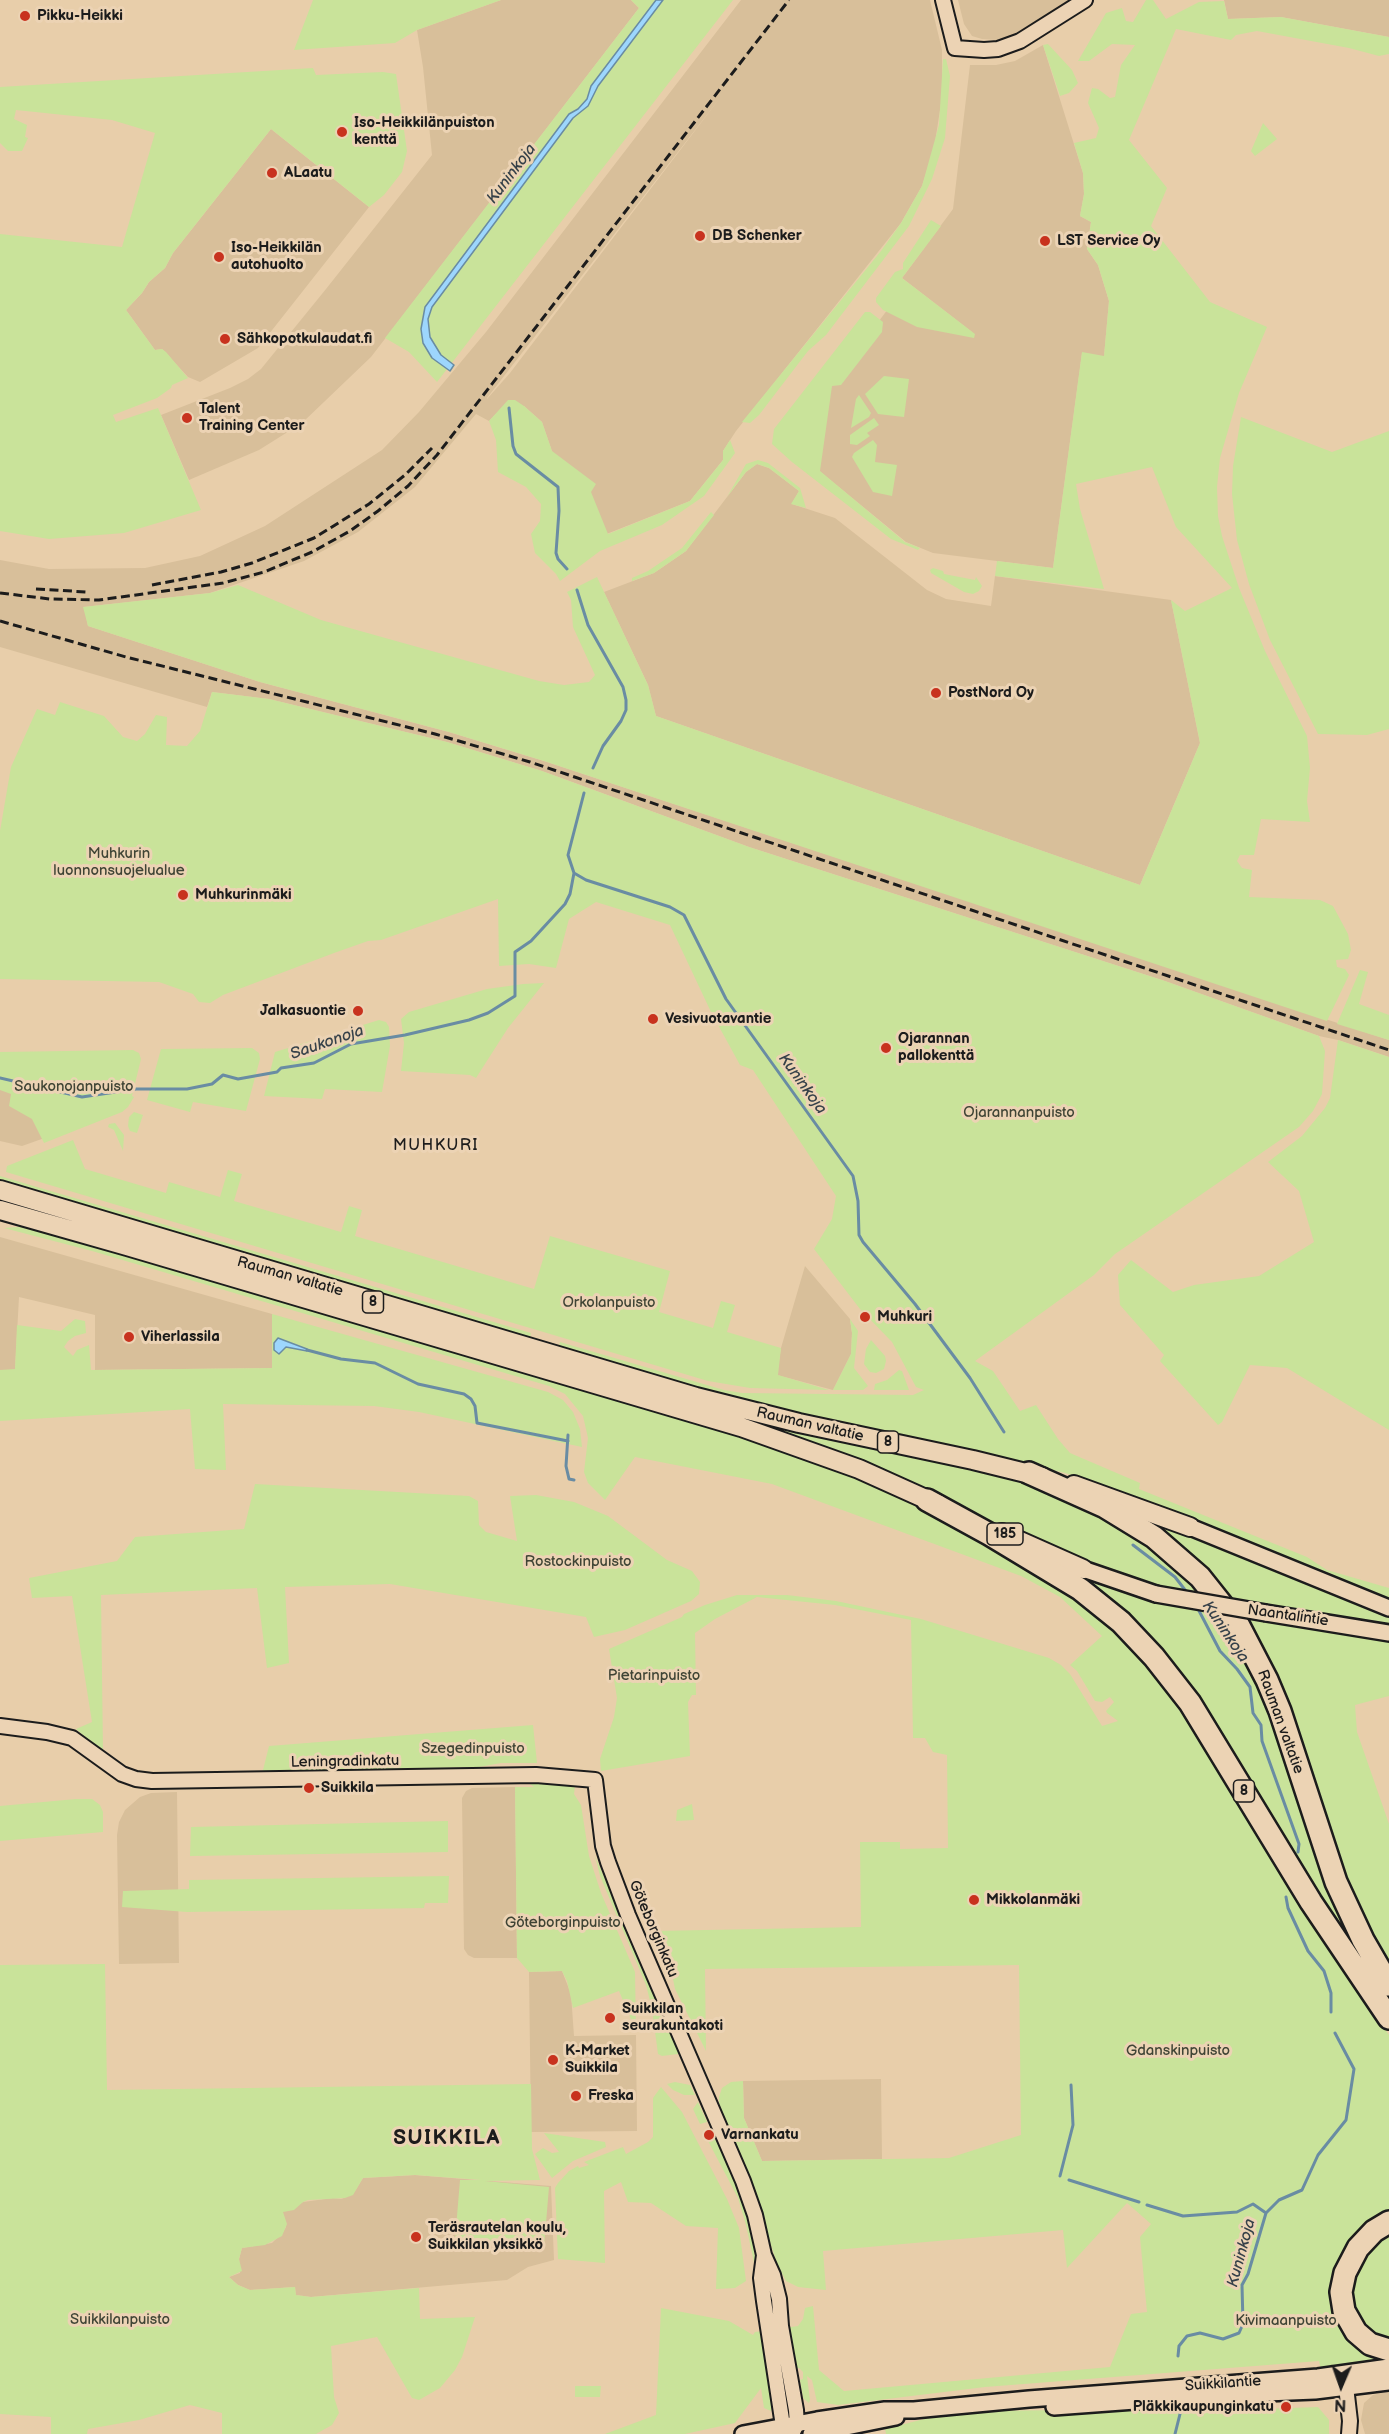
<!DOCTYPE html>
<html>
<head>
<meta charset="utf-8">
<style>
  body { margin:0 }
  #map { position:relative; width:1389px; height:2434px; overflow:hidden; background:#e8ceaa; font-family:"Balsamiq Sans",sans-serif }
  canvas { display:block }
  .north { position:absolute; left:1311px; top:2356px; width:60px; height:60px; -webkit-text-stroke:4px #ecd3b4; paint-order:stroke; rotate:182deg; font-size:16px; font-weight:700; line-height:24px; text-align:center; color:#1c1c1c }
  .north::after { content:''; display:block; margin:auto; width:21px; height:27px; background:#1c1c1c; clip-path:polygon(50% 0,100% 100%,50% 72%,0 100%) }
</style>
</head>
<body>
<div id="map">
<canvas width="1389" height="2434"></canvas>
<div class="north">N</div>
</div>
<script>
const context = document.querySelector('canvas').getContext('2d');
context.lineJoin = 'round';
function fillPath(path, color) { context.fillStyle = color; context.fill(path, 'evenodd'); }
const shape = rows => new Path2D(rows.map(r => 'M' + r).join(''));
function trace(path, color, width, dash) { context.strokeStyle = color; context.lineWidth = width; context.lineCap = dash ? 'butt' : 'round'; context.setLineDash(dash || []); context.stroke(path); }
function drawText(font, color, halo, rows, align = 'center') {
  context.font = font + ' "Balsamiq Sans",sans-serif'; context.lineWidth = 6; context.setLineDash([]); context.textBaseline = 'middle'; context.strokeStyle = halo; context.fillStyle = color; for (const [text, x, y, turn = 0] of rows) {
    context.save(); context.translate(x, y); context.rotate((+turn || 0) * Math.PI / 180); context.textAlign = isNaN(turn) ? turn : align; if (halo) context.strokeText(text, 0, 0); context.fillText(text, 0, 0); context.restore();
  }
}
const built = shape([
  [501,0,631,0,639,8,371,357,302,423,259,450,189,480,161,415,230,388,248,379,261,369,326,289,432,155,423,67,417,30],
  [741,0,930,0,942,50,942,97,934,149,922,186,901,223,736,431,723,451,723,460,690,501,599,537,556,463,542,422,524,406,497,413,489,421,476,414,415,487,358,532,304,561,210,593,84,607,88,626,260,682,449,732,544,761,1389,1040,1389,1057,1338,1040,1319,1036,1165,981,749,847,542,771,447,742,269,699,212,692,207,707,0,647,0,560,49,569,145,568,200,556,265,526,382,450,419,412,486,332],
  [723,94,510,373,487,399,487,398],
  [958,0,1074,0,1027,30,998,40,982,39,972,36,964,24],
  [1224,0,1389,0,1389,37,1281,17,1228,19],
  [1043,45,1083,173,1084,194,1080,216,1091,222,1087,249,1098,265,1109,301,1104,357,1082,353,1053,568,933,553,906,542,807,461,806,418,894,301,972,332,902,278,953,209,970,65,996,65,1015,61],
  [271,129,369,207,258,348,200,382,188,377,162,349,155,350,126,310,142,293,149,282,165,268,173,253],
  [757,464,769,468,799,491,792,504,835,518,927,590,946,599,991,606,995,576,1171,600,1200,743,1140,885,656,716,648,685,604,592,654,573,686,551,746,472],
  [0,1085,38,1096,53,1135,22,1146,0,1141],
  [0,1237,272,1314,272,1368,95,1370,95,1315,19,1297,15,1370,0,1370],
  [805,1266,850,1319,852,1333,851,1354,833,1390,777,1375,781,1348],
  [515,1787,517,1958,474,1958,468,1955,464,1949,462,1798,466,1791,472,1788],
  [177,1792,179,1963,119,1964,117,1835,119,1822,125,1810,140,1797,151,1793],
  [562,1971,571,1994,574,2036,636,2035,637,2131,531,2132,529,1972],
  [881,2079,882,2159,762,2161,744,2118,743,2081],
  [415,2175,551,2186,554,2260,528,2267,507,2280,311,2297,296,2295,295,2287,250,2290,238,2285,229,2277,240,2273,239,2259,242,2248,272,2243,283,2232,286,2227,282,2212,303,2202,333,2198,341,2199,353,2194,363,2178],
  [1389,2391,1389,2434,1365,2434,1361,2420,1364,2403,1373,2395]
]);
const green = shape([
  [313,0,501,0,417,30,395,43,294,50],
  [631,0,733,0,437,382,409,352,385,338,639,8],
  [1146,0,1153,0,1166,19,1199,2,1224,1,1228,19,1281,17,1389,37,1389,54,1379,56,1349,48,1257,31,1236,35,1231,40,1176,29,1129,140,1167,188,1151,226,1210,302,1267,327,1239,393,1220,458,1217,487,1218,516,1222,536,1239,588,1265,651,1307,736,1310,768,1307,801,1310,822,1261,819,1254,855,1240,855,1237,861,1242,868,1252,870,1249,897,1320,900,1333,906,1348,934,1351,950,1348,959,1336,960,1337,967,1345,969,1349,975,1327,1021,544,761,449,732,260,682,88,626,83,607,210,593,238,585,321,620,539,681,564,685,589,682,595,675,573,627,571,600,567,592,597,577,648,685,656,716,1140,885,1200,743,1171,600,1185,611,1232,588,1176,527,1152,467,1076,484,1080,509,1104,589,995,576,997,561,1053,568,1082,352,1104,356,1109,301,1098,265,1087,249,1091,222,1080,216,1084,194,1083,173,1074,143,1096,138,1099,128,1088,103,1092,88,1098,89,1110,98,1115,97,1121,65,1135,45,1112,44,1089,61,1078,61,1106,13,1122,8,1126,21,1133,22],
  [1048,44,1072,70,1078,83,1069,93,1060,96,1043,45],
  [943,59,946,59,950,76,945,138,932,179,909,226,826,335,808,351,759,415,750,423,742,422,881,251,901,223,922,186,939,125],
  [313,68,316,75,383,72,396,74,407,151,402,172,384,195,369,207,271,129,173,253,165,268,149,282,142,293,126,310,155,350,162,349,166,352,188,378,172,385,171,388,157,398,113,415,116,422,158,408,201,510,124,533,49,539,0,531,0,234,122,247,155,133,112,120,16,110,14,119,27,125,25,137,28,138,22,151,8,151,0,143,0,87],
  [1263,123,1277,139,1255,156,1251,151],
  [931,220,941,226,902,278,975,334,974,338,917,327,883,310,876,302,876,298,895,272,903,269,903,263],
  [865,312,870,312,883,322,882,332,841,385,832,386,820,471,905,542,920,548,918,550,891,539,792,462,772,444,774,429],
  [884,376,909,379,904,417,878,414,865,394],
  [859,395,871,413,869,417,851,428,856,399],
  [508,400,515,400,524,406,542,422,552,451,596,484,591,492,608,534,690,501,723,460,723,451,730,440,735,453,704,496,662,525,600,551,560,581,556,574,535,553,531,534,540,521,541,504,526,487,498,472,496,440,489,421],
  [1241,417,1332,452,1389,431,1389,729,1367,735,1318,734,1270,640,1249,584,1237,540,1232,494,1233,466],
  [874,418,879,425,867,433,870,436,857,445,850,444,850,435],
  [873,440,877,445,875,462,897,465,892,496,873,492,852,457,854,453],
  [758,460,768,463,800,488,806,508,791,504,799,491,769,468,757,464,746,472,727,497,746,464],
  [711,512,714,515,686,551,654,573,632,581,632,578,648,571,682,548],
  [933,568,943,571,944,574,975,580,976,577,982,586,979,591,973,594,964,592,931,573,930,570],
  [212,692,269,699,447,742,542,771,749,847,1165,981,1319,1036,1325,1051,1322,1094,1313,1111,1299,1127,1115,1254,1094,1275,975,1361,993,1371,1020,1411,1036,1405,1058,1439,1070,1453,1140,1483,1139,1489,1307,1557,1327,1570,1389,1588,1389,1601,1136,1497,1065,1473,972,1451,781,1410,685,1385,559,1346,560,1342,724,1390,742,1393,913,1395,924,1390,916,1387,892,1342,860,1309,814,1249,832,1219,836,1196,753,1070,740,1065,711,1012,670,925,596,902,569,919,556,968,529,964,499,966,498,899,381,940,368,941,334,953,223,995,210,1003,199,1002,193,994,159,982,0,979,0,831,11,767,37,709,55,715,60,702,104,716,123,737,137,741,145,734,156,715,167,717,166,745,187,746,200,731],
  [1360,970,1368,972,1359,1004,1389,1015,1389,1040,1337,1024],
  [544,983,508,1028,476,1078,470,1075,401,1071,404,1043,401,1019,409,1012,487,989,523,984],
  [379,1020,386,1022,389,1027,390,1046,382,1092,325,1089,322,1099,264,1096,275,1052],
  [1338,1040,1389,1057,1389,1430,1287,1368,1250,1365,1222,1422,1218,1425,1160,1361,1164,1355,1120,1305,1118,1275,1131,1260,1173,1292,1194,1285,1259,1276,1314,1242,1299,1191,1268,1162,1302,1136,1325,1108,1330,1098],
  [252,1048,259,1053,260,1059,246,1111,193,1102,190,1112,147,1100,161,1049],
  [133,1050,139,1053,141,1059,132,1096,134,1097,128,1107,122,1112,44,1143,32,1119,9,1106,11,1094,0,1090,0,1052],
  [134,1112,143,1115,137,1133,130,1131,128,1126,129,1117],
  [115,1123,124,1135,123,1151,114,1130,108,1127,109,1124],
  [73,1140,85,1169,166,1193,169,1182,220,1197,228,1170,242,1174,234,1201,341,1232,349,1206,362,1210,355,1236,534,1289,550,1236,670,1271,659,1312,713,1328,721,1301,735,1305,727,1332,781,1348,778,1375,829,1390,750,1388,708,1381,6,1172,7,1166],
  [0,1176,531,1333,530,1338,497,1331,0,1184],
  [0,1197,1006,1473,1117,1519,1215,1600,1130,1580,1054,1552,862,1463,0,1205],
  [31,1226,739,1434,812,1458,915,1502,1045,1576,1117,1629,1168,1684,1325,1940,1389,2035,1389,2218,1337,2289,1389,2361,1321,2370,1319,2361,985,2387,838,2405,817,2402,812,2380,807,2376,810,2400,809,2403,803,2398,800,2380,803,2379,803,2372,799,2368,795,2368,784,2328,798,2326,803,2319,805,2308,813,2306,819,2370,844,2391,1110,2367,1131,2314,1147,2312,1140,2237,1151,2224,1127,2203,1067,2268,1063,2230,823,2251,826,2290,798,2287,786,2281,777,2264,746,2166,719,2104,719,2097,722,2088,731,2082,743,2081,744,2118,762,2161,949,2158,1021,2135,1019,1965,705,1969,706,2051,675,1989,672,1974,654,1931,861,1927,860,1842,900,1842,900,1849,948,1848,947,1755,933,1752,925,1738,913,1738,911,1620,835,1605,757,1597,715,1619,695,1633,696,1695,692,1695,688,1702,690,1756,601,1771,600,1759,614,1717,617,1698,609,1649,682,1617,684,1614,705,1605,737,1595,787,1595,836,1601,921,1619,1049,1658,1061,1665,1070,1674,1102,1726,1118,1721,1107,1713,1106,1711,1114,1702,1110,1697,1102,1702,1095,1701,1077,1671,1070,1665,1102,1636,1060,1597,1021,1576,772,1484,635,1457,605,1500,588,1483,584,1472,588,1438,583,1416,565,1394,549,1386,92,1251,4,1228],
  [272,1314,548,1392,563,1400,573,1412,580,1429,582,1447,419,1412,374,1406,223,1404,226,1470,195,1469,190,1409,0,1421,0,1370,15,1369,17,1325,61,1331,75,1319,85,1321,86,1333,75,1336,68,1341,64,1347,73,1356,77,1350,89,1345,91,1370,272,1368],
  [850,1319,858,1331,854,1368,868,1386,863,1390,833,1390,851,1354,852,1333],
  [871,1340,885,1356,886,1361,884,1369,876,1373,870,1372,864,1364,866,1349],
  [899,1370,902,1371,909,1390,874,1390,875,1384,887,1380],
  [255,1484,469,1496,478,1501,479,1525,486,1532,517,1541,510,1496,536,1495,574,1502,608,1516,667,1560,692,1571,700,1582,699,1594,691,1601,625,1630,594,1637,586,1617,390,1584,285,1587,289,1663,267,1668,257,1588,101,1595,103,1752,76,1729,92,1722,72,1596,32,1598,29,1578,117,1561,135,1537,244,1529],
  [1105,1499,1389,1613,1389,1627,1229,1602],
  [1055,1563,1219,1612,1247,1652,1368,1964,1387,1996,1382,1999,1201,1705],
  [1240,1618,1266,1618,1389,1639,1389,1696,1355,1705,1357,1732,1389,1824,1389,1968,1366,1930],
  [533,1725,537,1763,501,1763,479,1767,436,1768,434,1771,262,1774,269,1746],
  [526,1781,545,1781,575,1786,574,1794,581,1805,589,1856,601,1893,635,1972,636,2031,619,1991,573,2008,567,1981,562,1971,529,1972,517,1958,515,1787,534,1787],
  [76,1799,92,1799,100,1805,103,1812,103,1832,0,1841,0,1806],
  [692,1804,694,1820,676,1821,677,1810],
  [448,1821,448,1852,190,1856,191,1827],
  [595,1856,679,2049,678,2054,662,2056,658,2054,652,2009,646,1985,600,1876],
  [449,1876,448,1903,425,1903,424,1908,187,1912,122,1907,123,1891,189,1889,189,1880],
  [105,1964,107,2090,531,2084,532,2149,540,2180,485,2181,549,2187,544,2247,455,2240,460,2180,481,2180,415,2175,363,2178,353,2195,345,2198,308,2200,303,2202,294,2210,283,2212,287,2224,282,2236,265,2245,242,2248,239,2259,242,2271,229,2277,238,2285,250,2290,295,2287,296,2295,311,2297,419,2288,420,2319,475,2317,462,2357,455,2370,440,2388,419,2400,412,2398,377,2337,331,2346,334,2397,339,2413,332,2425,316,2434,222,2434,222,2413,190,2405,139,2420,88,2429,87,2434,51,2434,51,2417,0,2414,0,1965],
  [675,2082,690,2085,695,2095,684,2095,673,2090,667,2084],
  [661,2087,682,2112,727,2199,739,2228,746,2281,735,2288,716,2289,718,2228,686,2226,651,2203,628,2202,621,2182,604,2191,605,2263,558,2259,555,2188,558,2183,569,2171,578,2166,579,2168,589,2165,584,2162,623,2147,626,2154,648,2142,653,2137,653,2098],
  [698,2102,707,2122,700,2124,693,2109],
  [544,2133,605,2142,606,2147,573,2161,552,2178,535,2154,543,2148,552,2153,559,2152],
  [713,2136,730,2163,742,2197,754,2245,756,2272,746,2225,738,2198,707,2139],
  [1389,2228,1389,2344,1364,2331,1347,2292,1372,2240],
  [661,2308,729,2321,753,2335,755,2332,763,2331,773,2401,771,2411,764,2408,761,2388,735,2423,685,2434,605,2434,656,2415],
  [575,2386,601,2386,600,2397,575,2397],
  [1230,2401,1261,2405,1261,2409,1318,2407,1329,2420,1329,2434,886,2434,885,2429,940,2415,975,2411,1069,2410]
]);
const water = shape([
  [656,0,663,0,598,86,588,106,573,118,432,307,428,319,430,337,441,355,454,365,450,371,432,358,423,343,421,329,425,307,569,114,578,109,587,99,591,86,656,0],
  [278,1338,307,1349,307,1351,286,1347,279,1354,274,1350,274,1343,278,1338]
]);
const stream = shape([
  [509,408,513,446,516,454,558,487,559,511,556,553,558,559,567,569],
  [577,590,588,625,623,687,626,700,626,710,621,721,603,746,593,768],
  [584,793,568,855,574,873,586,880,670,907,684,915,726,999,853,1176,858,1201,859,1235,863,1242,915,1304,970,1378,1004,1432],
  [0,1078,82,1097,136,1089,187,1089,212,1084,223,1075,238,1079,277,1072,281,1068,314,1063,351,1044,405,1035,469,1020,488,1013,515,996,515,952,531,941,565,904,570,894,574,873],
  [307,1350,341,1359,375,1363,418,1384,464,1394,471,1399,475,1406,477,1423,568,1441],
  [568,1435,566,1466,569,1479,574,1480],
  [1133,1545,1175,1577,1189,1595],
  [1196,1605,1220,1651,1237,1669,1250,1687,1253,1713,1261,1725,1262,1741,1299,1844,1298,1852],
  [1286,1897,1288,1908,1308,1951,1324,1971,1331,1993,1331,2012],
  [1060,2176,1073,2125,1071,2085],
  [1069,2180,1139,2202],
  [1147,2205,1183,2216,1237,2212,1253,2204,1266,2213],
  [1178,2356,1179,2346,1187,2336,1200,2333,1223,2339,1239,2333,1243,2324,1242,2285,1248,2274,1266,2213,1279,2200,1302,2190,1318,2155,1346,2120,1354,2069,1335,2033],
  [1175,2434,1181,2410]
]);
const tertiary = shape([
  [943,0,955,48,984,50,998,49,1020,41,1085,0],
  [0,1726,47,1732,72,1738,122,1774,136,1779,152,1781,536,1775,595,1780,603,1846,608,1862,628,1915,743,2181,755,2215,764,2255,773,2275,779,2299,781,2326,796,2410,797,2424,792,2434],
  [764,2255,761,2278,764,2301,783,2426,788,2434],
  [1345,2378,1350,2421,1349,2434]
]);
const secondary = shape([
  [1190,1527,1389,1608],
  [1083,1569,1156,1594],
  [1266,1613,1389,1633],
  [1054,2407,1216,2395,1315,2391,1389,2382],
  [743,2434,817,2420,885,2410,914,2410,1029,2399,1318,2377,1389,2367],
  [811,2434,896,2417]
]);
const trunk = shape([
  [0,1190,696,1397,799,1423,973,1460,1042,1477],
  [0,1210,127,1246,741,1427,859,1469,939,1505],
  [1074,1485,1190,1527],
  [1002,1533,1083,1569]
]);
const motorway = shape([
  [1029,1473,1105,1507,1154,1537,1200,1577,1239,1626,1267,1680,1280,1711,1336,1882,1363,1940,1389,1985],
  [927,1500,989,1534,1080,1589,1121,1622,1154,1657,1190,1703,1311,1902,1389,2018],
  [1389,2222,1374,2231,1358,2248,1345,2273,1341,2292,1344,2311,1356,2332,1370,2344,1389,2350]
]);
const rail = shape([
  [152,585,221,572,252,563,314,538,369,504,405,475,432,448],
  [36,589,87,592],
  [0,593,50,599,99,600,223,583,264,572,312,552,350,531,378,511,408,486,437,455,789,0],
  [0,621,126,657,435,734,530,762,1389,1050]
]);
const secondaryBridge = shape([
  [1156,1594,1266,1613]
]);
const markers = [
  [25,16,6,"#c8321e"],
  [342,132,6,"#c8321e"],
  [272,173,6,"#c8321e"],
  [700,236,6,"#c8321e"],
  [1045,241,6,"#c8321e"],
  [219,257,6,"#c8321e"],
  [225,339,6,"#c8321e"],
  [187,418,6,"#c8321e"],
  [936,693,6,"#c8321e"],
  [183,895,6,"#c8321e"],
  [358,1011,6,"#c8321e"],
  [653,1019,6,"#c8321e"],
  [886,1048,6,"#c8321e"],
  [865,1317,6,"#c8321e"],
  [129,1337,6,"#c8321e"],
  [309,1788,6,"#c8321e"],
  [974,1900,6,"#c8321e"],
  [610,2018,6,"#c8321e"],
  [553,2060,6,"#c8321e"],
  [576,2096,6,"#c8321e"],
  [709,2135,6,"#c8321e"],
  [416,2237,6,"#c8321e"],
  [1286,2407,6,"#c8321e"]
];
const shields = [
  [373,1302,21],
  [888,1442,21],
  [1005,1534,36],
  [1244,1791,21]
];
const shieldNames = [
  ["8",373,1302],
  ["8",888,1442],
  ["185",1005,1534],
  ["8",1244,1791]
];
const poiNames = [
  ["Pikku-Heikki",37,16],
  ["Iso-Heikkilänpuiston",354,123],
  ["kenttä",354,140],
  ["ALaatu",284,173],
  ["DB Schenker",712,236],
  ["LST Service Oy",1057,241],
  ["Iso-Heikkilän",231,248],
  ["autohuolto",231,265],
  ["Sähkopotkulaudat.fi",237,339],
  ["Talent",199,409],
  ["Training Center",199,426],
  ["PostNord Oy",948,693],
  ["Muhkurinmäki",195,895],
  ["Jalkasuontie",346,1011,"right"],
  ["Vesivuotavantie",665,1019],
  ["Ojarannan",898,1039],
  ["pallokenttä",898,1056],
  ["Muhkuri",877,1317],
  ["Viherlassila",141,1337],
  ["Suikkila",321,1788],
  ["Mikkolanmäki",986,1900],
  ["Suikkilan",622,2009],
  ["seurakuntakoti",622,2026],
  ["K-Market",565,2051],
  ["Suikkila",565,2068],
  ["Freska",588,2096],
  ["Varnankatu",721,2135],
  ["Teräsrautelan koulu,",428,2228],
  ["Suikkilan yksikkö",428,2245],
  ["Pläkkikaupunginkatu",1274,2407,"right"]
];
const parkNames = [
  ["Muhkurin",119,854],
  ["luonnonsuojelualue",119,871],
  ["Saukonojanpuisto",74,1087],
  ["Ojarannanpuisto",1019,1113],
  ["Orkolanpuisto",609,1303],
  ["Rostockinpuisto",578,1562],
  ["Pietarinpuisto",654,1676],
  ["Szegedinpuisto",473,1749],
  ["Göteborginpuisto",563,1923],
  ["Gdanskinpuisto",1178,2051],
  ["Suikkilanpuisto",120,2320],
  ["Kivimaanpuisto",1286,2321]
];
const streetNames = [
  ["Rauman valtatie",290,1277,16],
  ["Rauman valtatie",810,1425,13],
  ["Naantalintie",1288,1616,8],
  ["Rauman valtatie",1280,1722,70],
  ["Leningradinkatu",345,1762,-1],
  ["Göteborginkatu",653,1929,67],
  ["Suikkilantie",1223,2384,-4]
];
const waterNames = [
  ["Kuninkoja",512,174,-53],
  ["Saukonoja",327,1043,-19],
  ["Kuninkoja",802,1084,54],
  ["Kuninkoja",1225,1632,56],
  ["Kuninkoja",1242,2253,-75]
];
const neighbourhoodNames = [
  ["MUHKURI",436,1146]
];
const districtNames = [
  ["SUIKKILA",447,2139]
];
fillPath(built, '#d8bf9a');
fillPath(green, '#c9e39a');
fillPath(water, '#9dd6fd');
trace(water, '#698ca3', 1.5);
trace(stream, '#698ca3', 3);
trace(tertiary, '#1c1c1c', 18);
trace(secondary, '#1c1c1c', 20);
trace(trunk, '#1c1c1c', 22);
trace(motorway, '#1c1c1c', 26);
trace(tertiary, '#ecd3b4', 14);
trace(secondary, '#ecd3b4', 15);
trace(trunk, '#ecd3b4', 18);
trace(motorway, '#ecd3b4', 21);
trace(rail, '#1c1c1c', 3, [9, 4.5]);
trace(secondaryBridge, '#1c1c1c', 20, []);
trace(secondaryBridge, '#ecd3b4', 15);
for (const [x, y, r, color] of markers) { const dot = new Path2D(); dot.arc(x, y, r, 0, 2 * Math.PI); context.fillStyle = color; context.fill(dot); trace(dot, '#ecd3b4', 2); }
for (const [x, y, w] of shields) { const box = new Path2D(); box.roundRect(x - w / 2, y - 11, w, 22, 4.5); context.fillStyle = '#ecd3b4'; context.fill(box); trace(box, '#1c1c1c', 1.5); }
drawText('bold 14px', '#1c1c1c', null, shieldNames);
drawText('bold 15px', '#1c1c1c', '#ecd3b4', poiNames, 'left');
drawText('15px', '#3f4435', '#ecd3b4', parkNames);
drawText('15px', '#1c1c1c', '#ecd3b4', streetNames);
drawText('italic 16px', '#364149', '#ecd3b4', waterNames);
context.letterSpacing = '1.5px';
drawText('16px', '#1c1c1c', '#ecd3b4', neighbourhoodNames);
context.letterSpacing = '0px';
context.letterSpacing = '1.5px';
drawText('bold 21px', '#1c1c1c', '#ecd3b4', districtNames);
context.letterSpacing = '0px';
</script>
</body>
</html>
